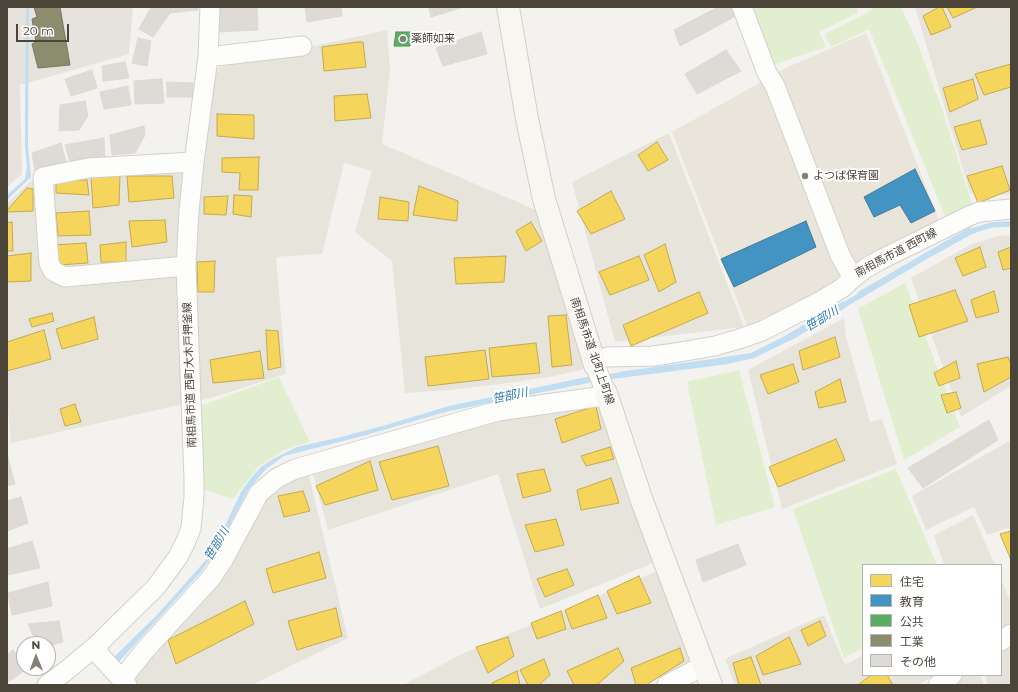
<!DOCTYPE html>
<html>
<head>
<meta charset="utf-8">
<style>
  body { margin:0 }
  #map { position:relative; width:1018px; height:692px; overflow:hidden; background:#f4f2ee; font-family:Montserrat,"Noto Sans JP",sans-serif }
  canvas { display:block }
  .frame { position:absolute; inset:0; border:8px solid #4b4439; pointer-events:none }
  .legend { position:absolute; left:862px; top:564px; width:140px; height:112px; box-sizing:border-box; background:#fff; border:1px solid #b7b4b0; margin:0; padding:5px 7px; list-style:none; font-size:12px; color:#4b4439 }
  .legend li { display:flex; align-items:center; gap:8px; height:20px }
  .legend b { width:20px; border:1px solid #b7b4b0 }
  .north { position:absolute; left:16px; top:636px; width:40px; height:40px; box-sizing:border-box; background:#fff; border:1px solid #b7b4b0; border-radius:50%; rotate:359deg; font-size:11px; font-weight:700; line-height:16px; text-align:center; color:#4b4439 }
  .north::after { content:''; display:block; margin:auto; width:14px; height:18px; background:#868178; clip-path:polygon(50% 0,100% 100%,50% 72%,0 100%) }
  .scale { position:absolute; left:16px; top:24px; width:53px; height:18px; box-sizing:border-box; border:2px solid #4b4439; border-top:0; padding-left:5px; font-size:12px; line-height:14px; white-space:nowrap; color:#4b4439; -webkit-text-stroke:3px #fff; paint-order:stroke }
</style>
</head>
<body>
<div id="map">
<canvas width="1018" height="692"></canvas>
<div class="frame"></div>
<ul class="legend">
<li><b style="height:11px;background:#f6d55c"></b>住宅</li>
<li><b style="height:11px;background:#4393c3"></b>教育</li>
<li><b style="height:11px;background:#5aae61"></b>公共</li>
<li><b style="height:11px;background:#8c8c6e"></b>工業</li>
<li><b style="height:11px;background:#dedbd6"></b>その他</li>
</ul>
<div class="north">N</div>
<div class="scale">20 m</div>
</div>
<script>
const context = document.querySelector('canvas').getContext('2d');
context.lineJoin = 'round';
function fillPath(path, color) { context.fillStyle = color; context.fill(path, 'evenodd'); }
const shape = rows => new Path2D(rows.map(r => 'M' + r).join(''));
function trace(path, color, width, dash) { context.strokeStyle = color; context.lineWidth = width; context.lineCap = dash ? 'butt' : 'round'; context.setLineDash(dash || []); context.stroke(path); }
function drawText(font, color, halo, rows, align = 'center') {
  context.font = font + ' Montserrat,"Noto Sans JP",sans-serif'; context.lineWidth = 4; context.setLineDash([]); context.textBaseline = 'middle'; context.strokeStyle = halo; context.fillStyle = color; for (const [text, x, y, turn = 0] of rows) {
    context.save(); context.translate(x, y); context.rotate((+turn || 0) * Math.PI / 180); context.textAlign = isNaN(turn) ? turn : align; if (halo) context.strokeText(text, 0, 0); context.fillText(text, 0, 0); context.restore();
  }
}
const residential = shape([
  [915,7,1011,7,1011,195,970,193],
  [387,30,390,70,382,144,536,210,584,369,555,376,500,384,450,390,405,393,392,261,355,232,372,171,344,163,322,254,276,257,286,374,214,397,11,443,7,396,7,203,38,175,202,163,213,73,220,67],
  [669,133,744,327,615,342,572,182],
  [1011,235,1011,386,961,417,911,278,972,244,998,236],
  [844,318,846,336,870,422,882,419,897,464,782,509,748,370],
  [598,401,653,563,540,609,498,474,328,530,312,470,475,423],
  [308,471,348,638,252,685,133,685,130,674,259,499],
  [973,515,995,565,944,565,934,535],
  [657,571,691,661,644,685,403,685,462,654],
  [1001,579,1011,603,1011,622,1001,629],
  [824,615,845,665,863,655,863,675,934,675,919,685,735,685,725,659],
  [963,675,980,675,984,685,948,685]
]);
const industrial = shape([
  [7,7,133,8,129,54,20,85,22,174,7,187],
  [1011,643,1011,685,988,685,985,675,1001,675,1001,651]
]);
const education = shape([
  [866,33,939,220,865,257,839,283,749,331,672,132,788,67]
]);
const green = shape([
  [751,7,856,7,858,13,819,32,826,47,775,64],
  [871,7,901,7,915,37,942,109,973,207,947,221,869,29,831,47,825,34,872,10],
  [905,283,960,427,904,460,858,309],
  [739,370,775,507,716,525,687,382],
  [279,377,310,442,284,450,258,467,233,499,202,489,200,406],
  [896,469,937,565,863,565,863,648,844,658,793,509]
]);
const parking = shape([
  [1011,440,1011,527,987,535,974,507,926,530,912,496]
]);
const water = shape([
  [26,7,29,7,28,146,31,177,7,200,7,195,25,179,27,166,25,147,25,106],
  [970,227,974,233,925,260,858,300,858,292],
  [844,301,845,308,797,337,754,358,728,364,620,378,618,372,712,359,751,353,783,337],
  [591,376,593,382,449,411,359,437,284,456,266,469,248,490,219,546,200,573,117,664,112,659,157,615,205,561,215,547,241,492,251,478,261,467,273,459,297,447,337,438,386,425,449,406]
]);
const homes = shape([
  [939,7,942,7,951,27,931,35,923,16,939,7],
  [947,7,977,7,953,18,947,7],
  [357,42,363,42,366,67,324,71,322,47,357,42],
  [1011,64,1011,87,984,95,975,74,1011,64],
  [973,79,978,99,950,112,943,88,973,79],
  [367,94,371,118,335,121,334,96,367,94],
  [217,114,254,115,254,139,217,136,217,114],
  [980,120,987,144,962,150,954,127,980,120],
  [657,142,668,160,648,171,638,155,657,142],
  [259,157,258,190,239,190,240,173,222,172,222,158,259,157],
  [1002,166,1010,190,978,203,967,176,1002,166],
  [120,176,119,205,93,208,91,177,120,176],
  [127,176,172,176,174,198,129,202,127,176],
  [87,180,89,195,56,193,56,181,87,180],
  [419,186,458,201,457,221,413,215,419,186],
  [27,188,33,189,33,211,7,212,7,210,27,188],
  [611,191,625,219,591,234,577,211,611,191],
  [234,195,252,196,251,217,233,214,234,195],
  [228,196,226,215,204,214,204,197,228,196],
  [380,197,409,202,408,221,378,219,380,197],
  [89,211,91,235,58,236,56,213,89,211],
  [165,220,167,242,132,247,129,221,165,220],
  [12,222,13,251,7,251,7,223,12,222],
  [531,222,542,241,526,251,516,231,531,222],
  [126,242,126,262,101,262,100,245,126,242],
  [86,243,88,263,59,265,53,245,86,243],
  [665,244,676,282,659,292,644,255,665,244],
  [980,247,986,267,963,276,955,258,980,247],
  [1011,247,1011,268,1003,270,998,252,1011,247],
  [31,253,31,281,7,282,7,256,31,253],
  [506,256,504,282,456,284,454,258,506,256],
  [639,256,649,280,610,295,599,272,639,256],
  [215,261,214,292,198,292,197,262,215,261],
  [955,290,968,321,919,337,909,305,955,290],
  [994,291,999,312,976,318,971,300,994,291],
  [699,292,708,313,631,346,623,325,699,292],
  [52,313,54,321,32,327,29,319,52,313],
  [566,315,572,365,552,367,548,316,566,315],
  [94,317,98,339,62,349,56,329,94,317],
  [44,330,51,359,7,371,7,342,44,330],
  [266,330,278,331,281,367,268,370,266,330],
  [835,337,840,357,803,370,799,351,835,337],
  [536,343,540,373,492,377,489,348,536,343],
  [485,350,489,379,428,386,425,357,485,350],
  [260,351,264,378,213,383,210,360,260,351],
  [1008,357,1011,364,1011,377,984,392,977,364,1008,357],
  [956,361,960,378,939,386,934,373,956,361],
  [793,364,799,382,768,394,760,375,793,364],
  [840,379,846,402,819,408,815,392,840,379],
  [956,392,961,408,947,413,941,395,956,392],
  [75,404,81,422,65,426,60,409,75,404],
  [596,406,601,429,562,443,555,419,596,406],
  [836,439,845,460,778,487,769,467,836,439],
  [438,446,449,486,392,500,379,462,438,446],
  [610,447,614,459,586,466,581,456,610,447],
  [370,461,378,490,325,505,316,486,370,461],
  [544,469,551,491,523,498,517,474,544,469],
  [611,478,619,503,581,510,577,490,611,478],
  [303,491,310,511,284,517,278,496,303,491],
  [556,519,564,545,535,552,525,525,556,519],
  [1011,531,1011,560,1000,534,1011,531],
  [319,552,326,578,273,593,266,569,319,552],
  [567,569,574,585,545,597,537,579,567,569],
  [639,576,651,603,617,614,607,591,639,576],
  [598,595,607,618,572,629,565,610,598,595],
  [245,601,254,624,176,664,168,640,245,601],
  [336,608,342,636,297,650,288,621,336,608],
  [561,611,566,629,537,639,531,623,561,611],
  [820,621,826,636,808,646,801,630,820,621],
  [508,637,514,656,488,673,476,647,508,637],
  [789,637,801,664,763,675,756,656,789,637],
  [618,648,624,661,597,685,574,685,567,671,618,648],
  [680,648,684,661,646,685,636,685,631,668,680,648],
  [751,657,761,685,739,685,733,663,751,657],
  [544,659,550,675,539,685,528,685,520,670,544,659],
  [517,671,520,685,493,685,492,683,517,671],
  [871,675,887,675,893,685,858,685,871,675]
]);
const schools = shape([
  [915,169,935,211,911,223,900,205,874,217,864,197,915,169],
  [806,221,816,247,734,287,721,259,806,221]
]);
const public = shape([
  [396,32,411,32,410,46,394,46,396,32]
]);
const industry = shape([
  [34,7,60,7,70,65,38,68,32,44,36,42,32,19,37,17,34,7]
]);
const stream = shape([
  [966,233,991,225,1011,224],
  [839,308,864,293],
  [603,378,626,374]
]);
const building = shape([
  [151,7,198,7,198,10,170,13,153,37,139,29,151,7],
  [218,7,257,7,258,30,218,32,218,7],
  [305,7,341,7,342,16,307,22,305,7],
  [429,7,464,7,431,17,429,7],
  [718,7,733,7,736,16,680,46,674,30,718,7],
  [481,32,487,54,443,66,436,48,481,32],
  [138,38,151,41,147,66,132,63,138,38],
  [726,50,741,71,697,94,685,74,726,50],
  [125,62,129,78,103,81,102,66,125,62],
  [92,70,97,88,71,96,65,79,92,70],
  [162,79,164,103,135,104,134,81,162,79],
  [167,82,193,83,193,97,167,97,167,82],
  [128,86,131,105,104,109,100,92,128,86],
  [85,101,88,116,79,130,59,131,60,105,85,101],
  [144,126,145,135,135,153,112,155,110,135,144,126],
  [104,138,105,158,70,162,65,145,104,138],
  [61,143,67,165,35,171,32,153,61,143],
  [989,420,998,440,923,488,908,468,989,420],
  [7,454,15,484,7,486,7,454],
  [21,497,28,523,7,531,7,501,21,497],
  [32,541,40,568,7,575,7,549,32,541],
  [738,544,746,565,703,582,696,560,738,544],
  [48,582,52,606,12,615,8,593,48,582],
  [59,621,63,642,48,646,48,644,37,644,28,624,59,621],
  [13,650,24,664,24,668,28,668,7,683,7,655,13,650]
]);
const street = shape([
  [742,7,767,73,775,86,840,255,853,278,866,268,880,260,969,216,979,212,1011,209],
  [208,57,302,46],
  [186,266,65,277,53,271,49,263,43,177,88,168,194,162],
  [607,357,653,356,668,354,715,346,739,339,762,331,819,302,842,288,853,278],
  [595,365,606,393],
  [1001,641,1011,634],
  [97,645,99,654,102,658,127,685],
  [122,679,145,650,211,578,223,560,259,493,277,478,295,469,498,411,596,397,607,396],
  [47,685,67,670,97,645,156,587,178,557,186,541,191,528,194,497,194,479,186,266,189,211,194,162,208,57,210,7],
  [667,685,703,666],
  [938,685,952,675]
]);
const secondary = shape([
  [508,7,527,119,544,199,595,365],
  [606,393,642,501,711,685]
]);
const markers = [
  [403,39,4,"#868178"],
  [805,176,4,"#868178"]
];
const poiNames = [
  ["薬師如来",411,39],
  ["よつば保育園",813,176]
];
const streetNames = [
  ["南相馬市道 西町線",896,253,-28],
  ["南相馬市道 北町上町線",592,351,71],
  ["南相馬市道 西町大木戸押釜線",190,375,-92]
];
const waterNames = [
  ["笹部川",822,319,-31],
  ["笹部川",510,396,-12],
  ["笹部川",217,544,-59]
];
fillPath(residential, '#e7e4dc');
fillPath(industrial, '#e6e2de');
fillPath(education, '#eae5da');
fillPath(green, '#e1eecf');
fillPath(parking, '#e6e3df');
fillPath(water, '#c0ddf1');
fillPath(homes, '#f6d55c');
trace(homes, '#c3aa52', 1);
fillPath(schools, '#4393c3');
trace(schools, '#457b9a', 1);
fillPath(public, '#5aae61');
trace(public, '#568e55', 1);
fillPath(industry, '#8c8c6e');
trace(industry, '#78765e', 1);
trace(stream, '#c0ddf1', 5.5);
fillPath(building, '#dedbd6');
trace(building, '#dcd9d4', 1);
trace(street, '#d2d0cb', 21);
trace(secondary, '#d3cfc5', 24);
trace(street, '#fdfdfc', 19);
trace(secondary, '#f7f6f1', 22);
for (const [x, y, r, color] of markers) { const dot = new Path2D(); dot.arc(x, y, r, 0, 2 * Math.PI); context.fillStyle = color; context.fill(dot); trace(dot, '#fff', 1.5); }
drawText('11px', '#4b4439', '#fff', poiNames, 'left');
drawText('11px', '#4b4439', '#fff', streetNames);
drawText('italic 12px', '#2e7ab2', '#fff', waterNames);
</script>
</body>
</html>
